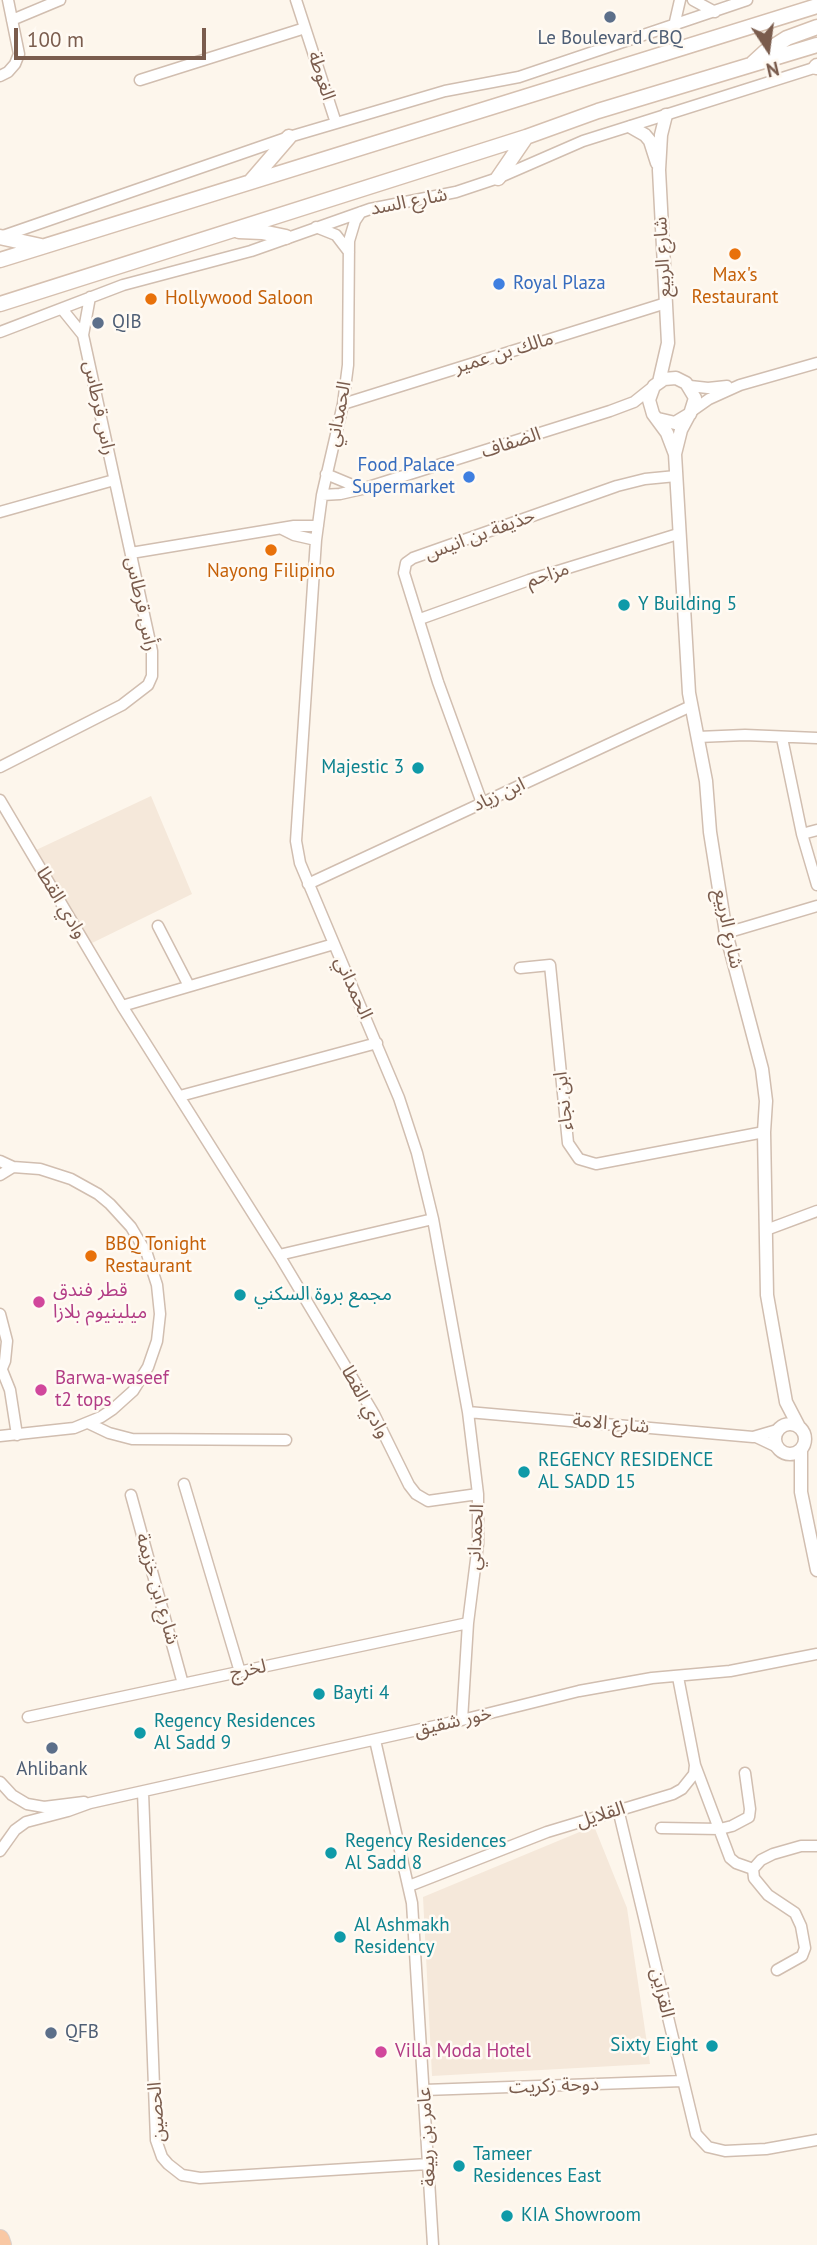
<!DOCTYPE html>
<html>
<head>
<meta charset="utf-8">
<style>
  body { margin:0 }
  #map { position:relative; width:817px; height:2245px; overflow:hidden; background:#fdf6ec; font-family:"PT Sans",sans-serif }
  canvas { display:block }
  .north { position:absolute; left:733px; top:14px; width:70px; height:70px; -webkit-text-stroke:5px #fffaf3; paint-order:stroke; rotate:167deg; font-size:19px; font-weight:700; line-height:28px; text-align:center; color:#7a5c4d }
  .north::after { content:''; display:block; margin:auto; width:24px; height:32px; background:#7a5c4d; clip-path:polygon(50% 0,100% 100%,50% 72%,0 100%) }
  .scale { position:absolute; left:14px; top:28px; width:192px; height:32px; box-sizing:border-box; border:4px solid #7a5c4d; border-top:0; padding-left:9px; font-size:21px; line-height:24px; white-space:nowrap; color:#7a5c4d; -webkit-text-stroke:5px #fffaf3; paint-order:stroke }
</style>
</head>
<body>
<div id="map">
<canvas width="817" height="2245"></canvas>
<div class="north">N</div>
<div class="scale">100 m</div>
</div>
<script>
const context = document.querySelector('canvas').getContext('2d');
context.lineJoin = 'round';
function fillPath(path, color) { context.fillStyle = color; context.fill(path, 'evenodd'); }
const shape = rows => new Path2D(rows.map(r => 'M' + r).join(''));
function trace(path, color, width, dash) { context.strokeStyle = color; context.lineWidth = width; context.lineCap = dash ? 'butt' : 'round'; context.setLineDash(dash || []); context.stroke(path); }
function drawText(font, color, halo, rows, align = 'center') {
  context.font = font + ' "PT Sans","Noto Sans Arabic",sans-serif'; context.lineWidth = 5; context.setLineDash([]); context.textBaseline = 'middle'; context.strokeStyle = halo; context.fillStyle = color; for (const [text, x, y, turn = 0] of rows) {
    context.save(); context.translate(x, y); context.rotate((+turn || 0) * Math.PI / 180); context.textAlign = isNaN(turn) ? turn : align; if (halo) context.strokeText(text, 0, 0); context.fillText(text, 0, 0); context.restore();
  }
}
const residential = shape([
  [151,796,192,894,90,944,34,851],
  [594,1826,627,1908,650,2064,432,2076,423,1897]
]);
const minor = shape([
  [296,0,336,123],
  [693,0,715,12],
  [12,20,60,0],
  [674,26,680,0],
  [0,76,8,72,15,64,19,54,8,0],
  [140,80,305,28],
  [361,212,355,221,349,241,348,365,343,404,322,495,316,540,296,841,300,863,399,1098,417,1153,433,1219,468,1412,478,1494,478,1544,468,1623,462,1720],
  [316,227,336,235,349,252],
  [0,237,289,137,445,91,519,77,747,0],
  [62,309,83,335],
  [0,332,123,285,251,251,370,209,456,192,498,178,583,141,817,67],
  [690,386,708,388,727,386],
  [343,404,666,303],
  [692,411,709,399,740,385,817,363],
  [326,474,362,489],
  [322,495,340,494,362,489,610,411,634,402,654,386],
  [0,512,114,480],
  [282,529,294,535,316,540],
  [131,553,294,526,318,526],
  [420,619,529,580,678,534],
  [698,737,745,735,817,738],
  [782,738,802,834,817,885],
  [0,767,122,705,148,685,152,676,152,651,83,335,90,297],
  [0,800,122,1006,279,1255,374,1414,409,1485,416,1494,428,1501,478,1494],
  [482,803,438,682,404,573,406,563,413,558,617,486,645,479,676,476],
  [802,834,817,830],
  [308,884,691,706],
  [158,926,189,986],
  [726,933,817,906],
  [520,968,550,965,568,1143,579,1159,596,1164,764,1132],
  [122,1006,334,944],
  [180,1096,377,1043],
  [0,1161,13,1167,40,1169,71,1179,98,1194,110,1204,131,1227,147,1254,157,1285,160,1314,157,1341,148,1367,133,1391,113,1409,101,1417,74,1428,0,1436],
  [0,1175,13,1167],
  [766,1230,817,1211],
  [279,1255,433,1219],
  [0,1314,7,1341,5,1361,0,1373],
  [2,1370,10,1390,17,1435],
  [468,1412,753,1437,777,1430],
  [88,1423,109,1433,132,1439,286,1440],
  [756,1437,777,1447],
  [184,1484,240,1672],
  [131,1495,183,1684],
  [28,1717,468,1623],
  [375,1740,412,1903,433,2245],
  [695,1765,730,1858,736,1863,753,1869],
  [0,1782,12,1795,27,1804,44,1807,84,1802],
  [143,1792,156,2140,162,2157,168,2164,182,2175,200,2178,428,2164],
  [618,1809,696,2134,708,2147,725,2151,766,2149,817,2140],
  [661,1828,720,1829,732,1826,749,1817,750,1809,745,1773],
  [0,1851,15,1830,26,1822,68,1811,90,1803,462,1720,579,1691,652,1678,730,1671,817,1654],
  [409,1886,547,1832,673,1794,682,1789,694,1774,695,1765,678,1677],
  [777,1970,802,1956,805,1948,801,1926,795,1913,768,1895,754,1878,753,1869,761,1860,773,1854,801,1846,817,1846],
  [424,2090,683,2081]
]);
const tertiary = shape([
  [631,127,645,135,650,141,657,163],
  [659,382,668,343,659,170,661,135,666,115],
  [658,419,675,423,690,414,695,398,686,383,676,378,664,379,654,386,649,400,653,414,667,433,675,454,689,693,706,781,710,832,726,933,762,1069,766,1101,764,1132,767,1295,786,1402,799,1427],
  [675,454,681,430,689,415],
  '775 1439a15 15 0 1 1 30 0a15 15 0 1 1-30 0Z',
  [801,1449,801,1492,817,1570]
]);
const secondary = shape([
  [753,63,765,52,787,38,817,27],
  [816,67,817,66],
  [498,178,526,137],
  [251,181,289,137],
  [239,231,262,232,286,237],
  [0,237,41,246],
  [0,260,817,6],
  [0,304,526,137,598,111,817,45]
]);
const trunk = shape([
  [0,2239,2,2245]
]);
const markers = [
  [610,17,7,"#5c6f8a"],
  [735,254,7,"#e8710a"],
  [499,284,7,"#3f7fe0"],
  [151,299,7,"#e8710a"],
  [98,323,7,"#5c6f8a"],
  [469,477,7,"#3f7fe0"],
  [271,550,7,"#e8710a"],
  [624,605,7,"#0f9aa8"],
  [418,768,7,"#0f9aa8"],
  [91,1256,7,"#e8710a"],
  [240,1295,7,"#0f9aa8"],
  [39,1302,7,"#d1479c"],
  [41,1390,7,"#d1479c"],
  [524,1472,7,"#0f9aa8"],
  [319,1694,7,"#0f9aa8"],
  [140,1733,7,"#0f9aa8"],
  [52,1748,7,"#5c6f8a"],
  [331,1853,7,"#0f9aa8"],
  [340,1937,7,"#0f9aa8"],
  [51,2033,7,"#5c6f8a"],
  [712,2046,7,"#0f9aa8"],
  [381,2052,7,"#d1479c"],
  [459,2166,7,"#0f9aa8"],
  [507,2216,7,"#0f9aa8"]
];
const serviceNames = [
  ["Le Boulevard CBQ",610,39],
  ["QIB",112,323,"left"],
  ["Ahlibank",52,1770],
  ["QFB",65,2033,"left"]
];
const streetNames = [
  ["الغوطة",321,76,72],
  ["شارع السد",409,202,-11],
  ["شارع الربيع",663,257,-93],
  ["مالك بن عمير",504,353,-17],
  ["راس قرطاس",99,408,78],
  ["الحمداني",339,414,-79],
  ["الضفاف",511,443,-18],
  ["حذيفة بن انيس",480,535,-20],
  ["مزاحم",548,575,-18],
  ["رأس قرطاس",141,604,78],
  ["ابن زياد",499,795,-25],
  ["وادي القطا",61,903,59],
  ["شارع الربيع",728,929,78],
  ["الحمداني",353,988,66],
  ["ابن نجاء",564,1101,-96],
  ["وادي القطا",365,1402,61],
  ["شارع الامة",611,1424,5],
  ["الحمداني",476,1537,-87],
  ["شارع ابن خزيمة",157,1589,74],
  ["لخرج",248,1670,-12],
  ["خور شقيق",453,1722,-13],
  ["القلايل",601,1815,-17],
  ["القراين",662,1993,77],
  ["دوحة زكريت",554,2086,-2],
  ["الحصين",157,2112,-94],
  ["عامر بن ربيعة",427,2137,-93]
];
const foodNames = [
  ["Max's",735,276],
  ["Restaurant",735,298],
  ["Hollywood Saloon",165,299,"left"],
  ["Nayong Filipino",271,572],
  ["BBQ Tonight",105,1245,"left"],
  ["Restaurant",105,1267,"left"]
];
const shopNames = [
  ["Royal Plaza",513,284],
  ["Food Palace",455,466,"right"],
  ["Supermarket",455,488,"right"]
];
const cultureNames = [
  ["Y Building 5",638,605],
  ["Majestic 3",404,768,"right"],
  ["مجمع بروة السكني",254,1295],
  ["REGENCY RESIDENCE",538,1461],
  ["AL SADD 15",538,1483],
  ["Bayti 4",333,1694],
  ["Regency Residences",154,1722],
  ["Al Sadd 9",154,1744],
  ["Regency Residences",345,1842],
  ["Al Sadd 8",345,1864],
  ["Al Ashmakh",354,1926],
  ["Residency",354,1948],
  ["Sixty Eight",698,2046,"right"],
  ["Tameer",473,2155],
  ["Residences East",473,2177],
  ["KIA Showroom",521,2216]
];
const hotelNames = [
  ["قطر فندق",53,1291],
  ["ميلينيوم بلازا",53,1313],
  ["Barwa-waseef",55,1379],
  ["t2 tops",55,1401],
  ["Villa Moda Hotel",395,2052]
];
fillPath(residential, '#f5e8da');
trace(minor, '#d1beb0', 13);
trace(tertiary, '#d1beb0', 15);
trace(secondary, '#d6c0b0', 17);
trace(trunk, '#dad1cd', 20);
trace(minor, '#fff', 10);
trace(tertiary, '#fff', 12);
trace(secondary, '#fff', 14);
trace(trunk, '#f9c8a4', 18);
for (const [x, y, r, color] of markers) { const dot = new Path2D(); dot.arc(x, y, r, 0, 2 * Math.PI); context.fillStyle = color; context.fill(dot); trace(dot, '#fffaf3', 2.5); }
drawText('19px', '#4e5e75', '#fffaf3', serviceNames);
drawText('19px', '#7a5c4d', '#fffaf3', streetNames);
drawText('19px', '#c56008', '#fffaf3', foodNames);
drawText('19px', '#366cbe', '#fffaf3', shopNames, 'left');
drawText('19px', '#0d838f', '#fffaf3', cultureNames, 'left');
drawText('19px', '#b23c85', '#fffaf3', hotelNames, 'left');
</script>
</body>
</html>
